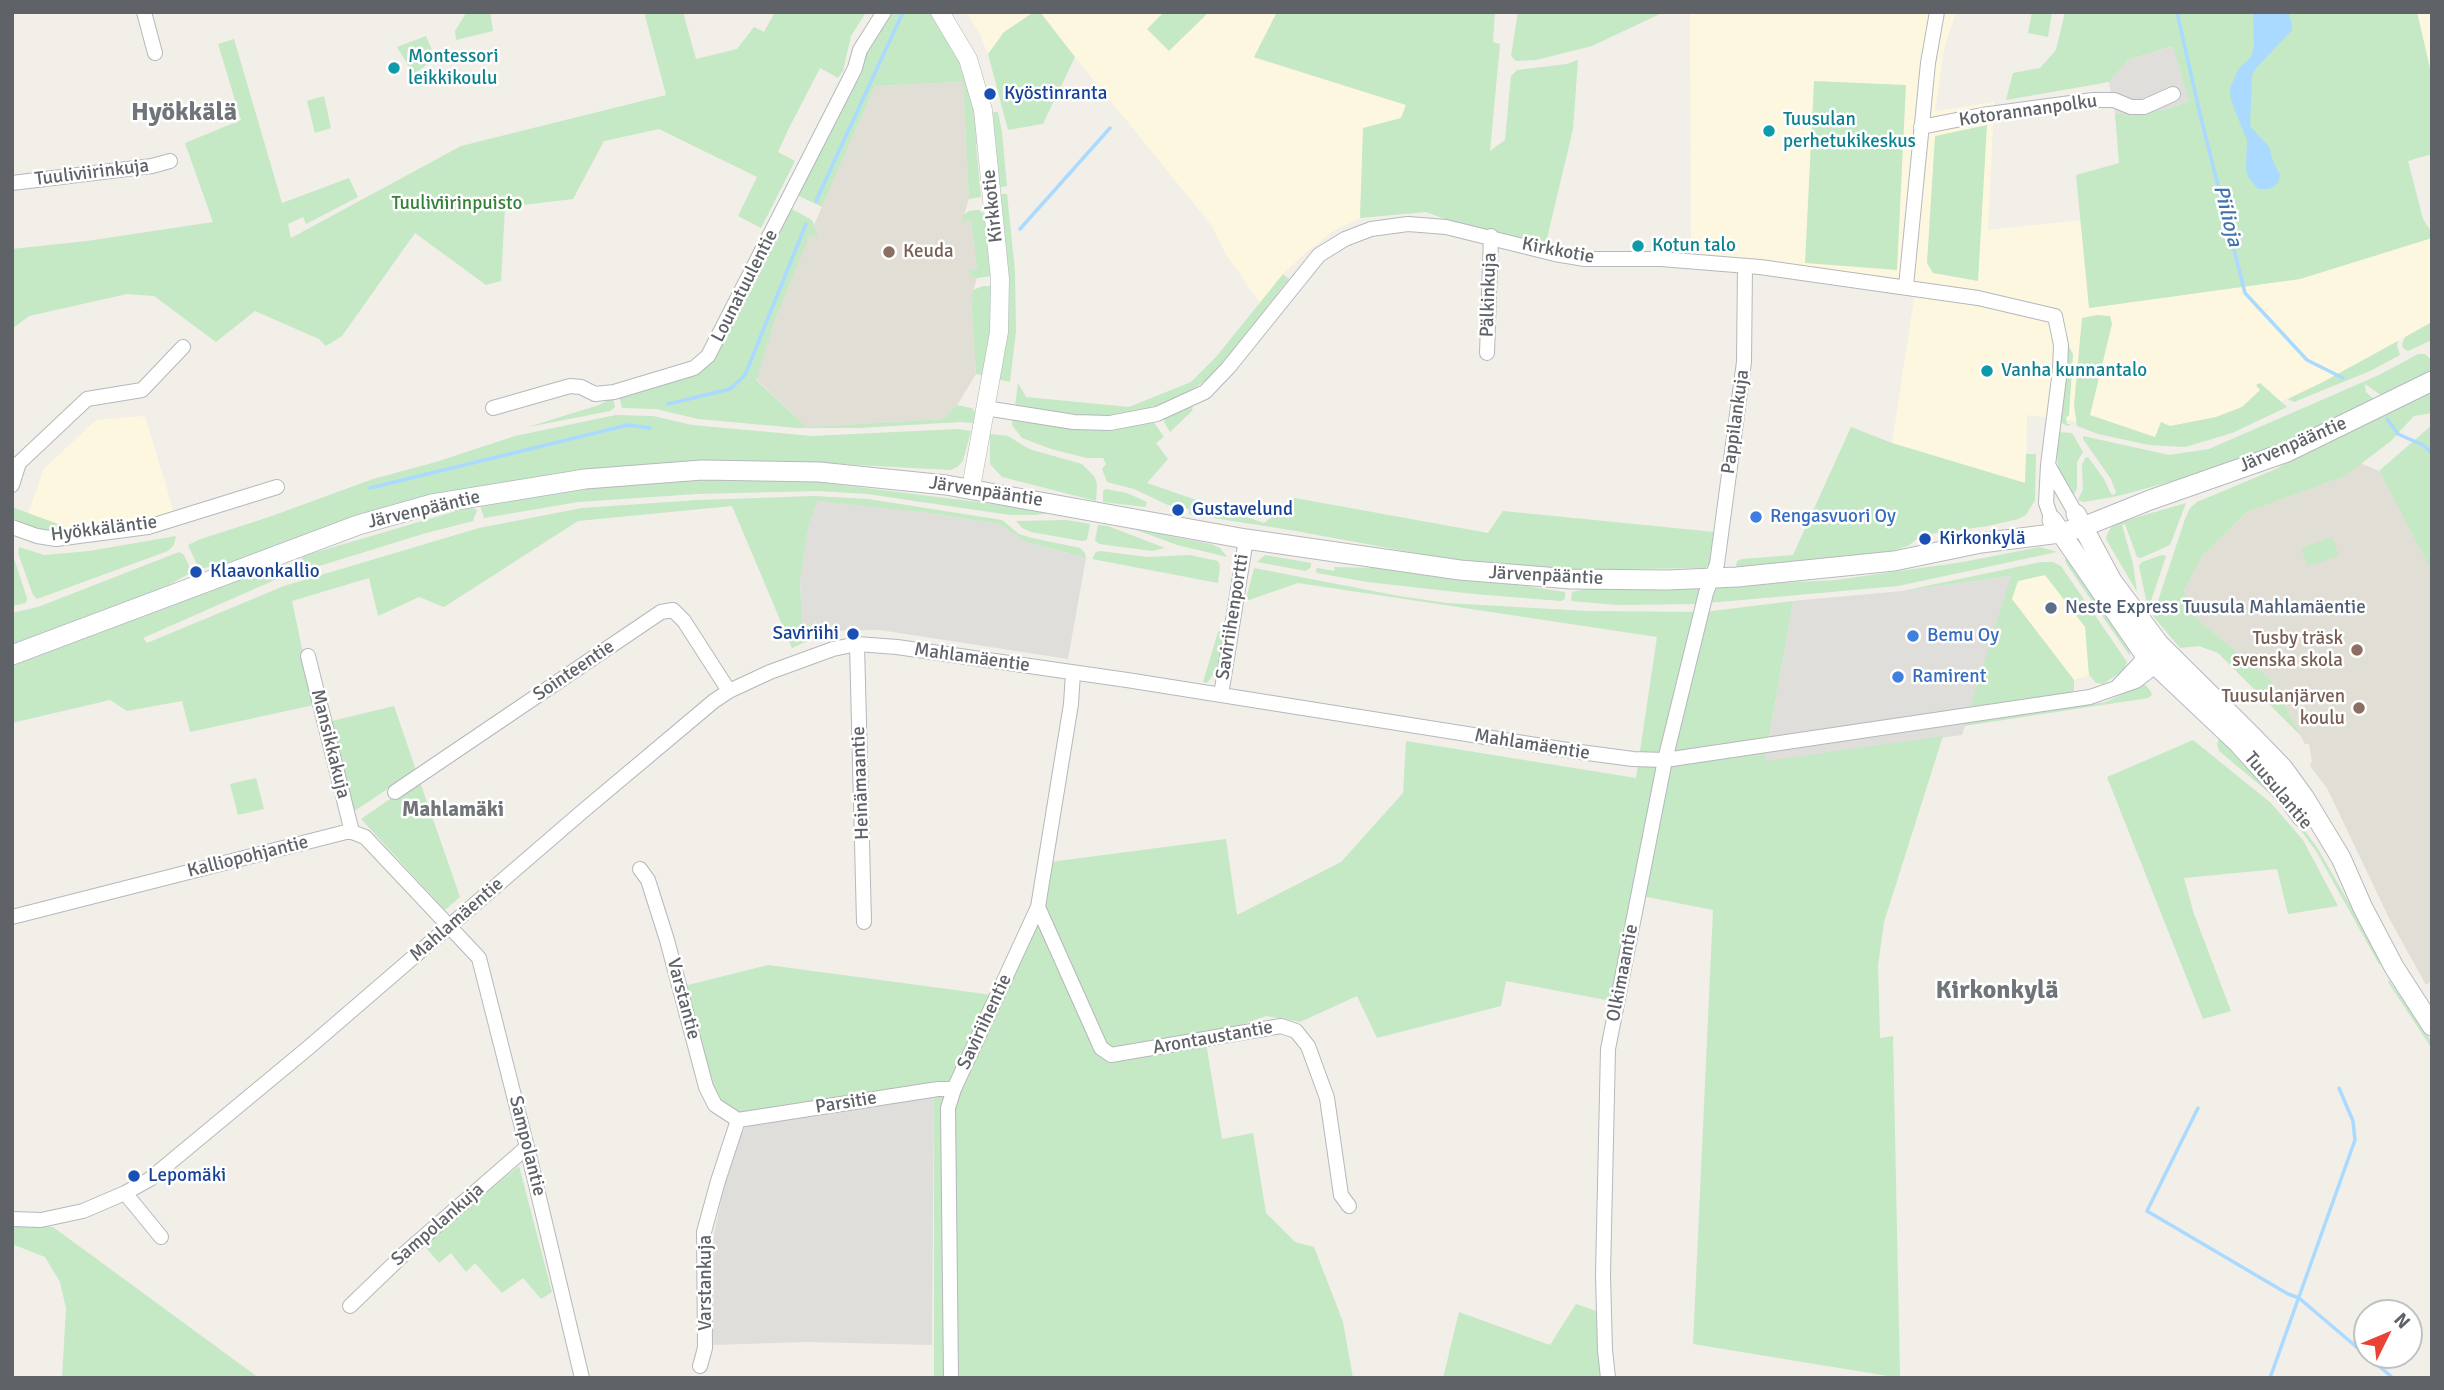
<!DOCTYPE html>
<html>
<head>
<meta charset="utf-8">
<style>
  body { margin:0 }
  #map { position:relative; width:2444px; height:1390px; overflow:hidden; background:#f1efe8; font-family:Signika,sans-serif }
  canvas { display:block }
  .frame { position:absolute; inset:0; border:14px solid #5f6368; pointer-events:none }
  .north { position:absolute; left:2353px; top:1299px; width:70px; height:70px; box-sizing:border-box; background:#fff; border:2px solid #bfc1c3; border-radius:50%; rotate:47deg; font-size:19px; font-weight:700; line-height:28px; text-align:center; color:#5f6368 }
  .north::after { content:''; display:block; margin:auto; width:24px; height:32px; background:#ea4335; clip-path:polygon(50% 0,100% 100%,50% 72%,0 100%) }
</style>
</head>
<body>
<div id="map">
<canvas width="2444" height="1390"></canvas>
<div class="frame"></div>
<div class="north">N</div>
</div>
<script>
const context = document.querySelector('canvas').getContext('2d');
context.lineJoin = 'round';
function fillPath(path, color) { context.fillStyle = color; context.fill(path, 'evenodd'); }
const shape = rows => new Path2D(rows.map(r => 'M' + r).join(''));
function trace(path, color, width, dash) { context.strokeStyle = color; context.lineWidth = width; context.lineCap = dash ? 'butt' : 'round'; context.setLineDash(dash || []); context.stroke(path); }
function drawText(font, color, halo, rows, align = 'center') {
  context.font = font + ' Signika,sans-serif'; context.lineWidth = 5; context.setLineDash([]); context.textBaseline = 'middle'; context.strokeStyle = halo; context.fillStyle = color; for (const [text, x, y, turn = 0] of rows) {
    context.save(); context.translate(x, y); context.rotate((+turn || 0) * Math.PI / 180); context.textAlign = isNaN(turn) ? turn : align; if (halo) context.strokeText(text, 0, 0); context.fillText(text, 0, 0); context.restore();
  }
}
const commercial = shape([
  [966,12,1277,12,1254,58,1406,105,1402,118,1363,128,1360,218,1332,232,1304,254,1283,274,1260,303,1225,253,1212,226,1075,57,1043,124,1008,130,992,65,980,34],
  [1690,12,1956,12,1944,49,1935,111,1994,102,1988,230,2081,220,2090,308,2300,279,2432,238,2432,322,2321,383,2199,439,2150,443,2084,422,2027,415,2026,483,1892,443,1915,293,1691,262],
  [2417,12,2432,12,2432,77],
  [145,416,174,513,153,520,68,531,28,513,44,469,96,420],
  [2045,575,2086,628,2089,675,2074,680,2012,599,2017,581]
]);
const industrial = shape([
  [2174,46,2189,101,2168,109,2115,114,2109,82,2128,60],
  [816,501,897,508,999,524,1026,542,1086,558,1068,659,880,630,830,631,802,625,800,580,809,524],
  [2012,576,1962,735,1765,762,1793,601,1902,591],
  [934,1095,932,1345,807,1342,712,1345,710,1252,732,1150,747,1124]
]);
const education = shape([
  [963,82,969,199,962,221,971,220,977,269,970,270,972,276,977,278,971,298,976,374,956,407,944,419,807,427,756,379,776,318,810,234,875,86],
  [2360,463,2379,471,2432,572,2432,980,2426,985,2389,918,2327,788,2310,766,2312,761,2309,744,2305,744,2271,680,2195,617,2184,590,2203,555,2247,512,2345,476]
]);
const green = shape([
  [490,12,493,31,456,40,455,31,466,13],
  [644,12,683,12,696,59,737,49,754,27,764,32,775,12,865,14,851,36,843,71,838,78,820,68,788,130,778,152,795,161,761,228,738,216,757,177,659,129,604,141,573,199,505,207,501,281,486,285,415,233,342,336,326,346,319,339,255,311,216,342,154,296,127,294,29,316,12,329,12,249,87,241,213,222,185,143,241,120,218,44,234,39,282,203,349,178,358,197,306,224,303,217,288,224,291,238,461,146,666,95],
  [890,12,931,12,959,56,976,108,979,144,976,145,981,197,969,199,963,82,875,86,822,207,799,196,798,192,865,54],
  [1034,12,1040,12,1075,57,1043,124,1008,130,988,54,1004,32],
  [1164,12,1209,12,1169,51,1147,29],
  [1277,12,1495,12,1493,42,1500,44,1490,151,1505,140,1511,76,1517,70,1567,64,1578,60,1573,129,1544,251,1491,236,1426,212,1360,218,1363,128,1401,118,1406,105,1254,57],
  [1518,12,1664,12,1592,46,1536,60,1516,61,1511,56],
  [2032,12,2052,12,2048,37,2028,33],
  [2065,12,2417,12,2432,77,2432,154,2408,161,2423,219,2432,233,2432,238,2300,279,2089,308,2076,175,2119,163,2115,114,2168,109,2189,101,2173,46,2128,60,2109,82,2006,100,2013,73,2040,68,2056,50],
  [426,36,435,57,414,75,397,47],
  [1814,81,1906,85,1897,270,1805,263],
  [324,96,331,128,315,133,307,101],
  [993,112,998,112,1002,132,1007,186,997,188],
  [1987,125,1978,281,1933,273,1927,263,1935,136],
  [998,194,1007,194,1015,271,1016,331,1010,382,996,379],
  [792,209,812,220,818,237,810,235,776,318,756,380,807,427,944,419,957,405,972,408,976,414,974,423,960,422,860,428,797,428,698,419,656,409,622,408,619,396,710,362,720,348,775,236],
  [979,210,988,218,994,271,991,276,977,278,972,276,969,270,977,269,971,221,962,221,963,215,969,211],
  [1283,274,1289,279,1214,375,1193,389,1165,403,1133,413,1094,417,1015,406,1018,383,1026,397,1129,407,1191,382,1216,357],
  [983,286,991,286,995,291,992,337,985,376,976,374,971,298,973,290],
  [2097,315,2110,316,2112,324,2090,415,2155,437,2161,422,2170,426,2216,417,2242,407,2260,390,2256,385,2260,383,2287,407,2232,433,2185,447,2149,445,2098,434,2077,426,2074,405,2082,318],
  [2432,322,2432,340,2408,351,2403,348,2402,344,2405,337],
  [2398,341,2397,346,2400,355,2370,371,2294,402,2288,399,2321,383],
  [2067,343,2073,354,2069,416,2066,417,2067,424,2071,424,2068,426,2058,421],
  [2418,354,2425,354,2432,360,2432,370,2382,396,2365,384,2366,392,2375,400,2323,426,2268,448,2184,478,2118,496,2084,502,2078,500,2083,489,2082,465,2085,458,2088,457,2104,479,2111,494,2114,495,2116,492,2111,479,2083,439,2083,436,2169,455,2209,449,2379,375],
  [2432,390,2432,413,2414,416,2391,441,2345,476,2247,512,2203,555,2184,590,2195,617,2271,680,2301,736,2218,653,2199,646,2180,648,2153,616,2185,519,2190,508,2197,502,2276,469,2308,450],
  [613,397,615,407,610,411,528,427,599,405],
  [1193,406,1192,411,1170,432,1164,422,1165,418],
  [616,415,653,416,692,425,812,436,958,429,971,431,963,461,957,467,950,470,821,463,566,473,501,483,423,500,238,561,199,569,188,545,198,540,269,517,373,479,436,462,515,436],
  [1013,417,1153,421,1164,437,1156,443,1168,459,1147,483,1264,523,1295,498,1488,533,1503,511,1715,532,1711,564,1705,568,1573,570,1520,567,1442,558,1296,531,1189,514,1189,509,1168,505,1134,489,1107,482,1102,469,1106,464,1103,458,1087,458,1051,449,1022,438,1012,425],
  [2432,425,2432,572,2379,471],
  [1851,427,1892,443,2025,483,2026,454,2036,454,2035,500,2026,515,2018,519,1988,526,1922,535,1908,546,1884,553,1740,568,1736,566,1737,561,1742,559,1793,555],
  [2056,432,2072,433,2083,452,2077,462,2077,488,2075,493,2071,494,2058,469],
  [990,434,1008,436,1029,449,1082,464,1095,477,1097,485,1096,501,1002,477,990,464],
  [706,478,818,482,1058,512,1036,515,1010,515,867,494,818,491,696,494,578,502,484,518,480,505,573,489],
  [1106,489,1127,493,1147,502,1145,507,1103,502,1103,491],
  [814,496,868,499,1002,520,1019,534,1032,538,1080,548,1085,553,1086,558,1026,542,999,524,923,512,817,501,809,524,800,580,802,624,830,631,792,648,732,506,578,521,444,607,419,597,378,616,369,578,292,601,314,705,190,732,182,701,127,711,110,700,12,723,12,665,277,566,283,568,286,575,143,638,147,643,284,586,479,528,582,508,698,500],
  [2186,503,2170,545,2141,558,2137,557,2125,524,2122,525,2133,564,2137,592,2106,539,2108,532,2112,526,2117,523],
  [12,507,66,527,68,531,45,532,23,524,13,518],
  [470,507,477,510,473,521,426,533,303,571,299,569,300,560,303,556],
  [1066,520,1090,524,1087,540,1082,541,1031,532,1022,528,1016,521],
  [1098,525,1108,526,1165,548,1152,551,1099,544,1095,540],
  [1131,528,1149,528,1169,536,1211,544,1220,548,1227,557,1177,545],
  [176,536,174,545,168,551,37,599,33,595,18,553,19,547,44,555,89,551],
  [2332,537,2339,556,2308,566,2301,548],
  [2040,547,2057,552,1898,586,1708,603,1712,589,1722,586,1836,580,1963,562],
  [1100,551,1148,557,1189,555,1218,561,1220,566,1218,583,1092,559,1096,552],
  [12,552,27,598,26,603,12,606],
  [179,552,184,555,192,572,156,592,12,647,12,613,38,607],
  [1265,555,1311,563,1311,567,1306,571,1257,562],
  [2162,555,2166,556,2151,601,2147,604,2139,566,2142,562],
  [2067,558,2129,647,2130,656,2067,565,2065,560],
  [2041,562,2053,562,2061,566,2127,662,2124,670,2103,684,2096,683,2089,675,2085,627,2045,575,2018,581,2012,599,2074,680,2074,691,2064,694,1970,708,2011,576,1902,591],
  [1335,567,1376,568,1519,585,1565,592,1565,599,1561,601,1474,594,1367,582,1317,573,1316,571,1317,568,1334,571],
  [1254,568,1399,596,1447,603,1586,611,1704,612,1793,601,1765,761,1943,736,1884,922,1878,966,1880,1038,1893,1036,1900,1378,1693,1344,1713,910,1637,895,1611,1001,1506,981,1501,1006,1377,1038,1357,996,1300,1022,1266,1016,1238,1026,1204,1031,1222,1139,1253,1133,1266,1213,1295,1242,1314,1247,1343,1322,1353,1378,934,1378,934,1096,747,1124,714,1098,684,986,768,965,1000,996,1050,862,1226,839,1237,915,1341,862,1403,793,1406,741,1636,778,1657,637,1298,583,1249,600,1246,599],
  [1701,585,1699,603,1695,604,1617,605,1571,601,1572,592,1596,587],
  [1220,631,1222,653,1219,667,1207,683,1203,682,1218,632],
  [2141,685,2146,685,2151,692,2152,695,2148,698,1964,726,1964,723,2106,702],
  [394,706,416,770,353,812,328,722],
  [2221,736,2282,799,2318,849,2356,915,2381,963,2379,964,2316,851,2279,801,2219,751,2217,743],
  [2193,740,2271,803,2303,840,2338,906,2288,914,2277,869,2184,878,2194,914,2231,1011,2203,1019,2107,777],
  [256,778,264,809,238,815,230,784],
  [419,779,460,897,445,910,361,819],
  [2389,980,2432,1042,2432,1049,2388,982],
  [519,1166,552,1292,541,1299,523,1278,502,1293,475,1263,466,1272,451,1253,439,1263,423,1244],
  [12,1227,53,1227,259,1378,62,1378,66,1308,60,1282,45,1257,12,1244],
  [1576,1304,1599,1312,1604,1378,1443,1378,1459,1312,1550,1345]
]);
const water = shape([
  [2253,12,2288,12,2292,25,2292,30,2257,67,2252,75,2250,126,2269,147,2274,164,2280,174,2279,181,2274,187,2267,189,2258,189,2248,177,2246,169,2247,140,2231,101,2230,88,2239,68,2250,58,2254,48]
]);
const stream = shape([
  [2177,12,2200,114,2245,293,2307,360,2343,378],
  [816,201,903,12],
  [1020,229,1110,128],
  [668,404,730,389,745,375,806,224],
  [2387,419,2398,434,2423,445,2432,453],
  [370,488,628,425,650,428],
  [2198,1108,2147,1211,2288,1294,2299,1298,2393,1378],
  [2270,1378,2355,1140,2353,1121,2339,1088]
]);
const minor = shape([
  [144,12,155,53],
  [1921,127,1982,115,2093,100,2114,100,2131,107,2144,107,2173,94],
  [12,183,152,166,170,161],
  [1906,286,1928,63,1937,12],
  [1487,353,1491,236],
  [493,408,570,386,581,387,595,394,614,392,694,368,708,356,846,86,855,68,860,50,884,12],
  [985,408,1074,422,1110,423,1157,414,1205,392,1228,368,1319,255,1345,239,1371,229,1408,224,1446,227,1555,254,1585,259,1661,259,1760,267,1978,298,2055,316,2061,345,2060,370,2048,465,2046,503,2052,520],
  [2048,465,2076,514],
  [12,485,19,463,87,399,142,390,183,347],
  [12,527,37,536,56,539,148,527,277,487],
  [857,644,864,922],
  [308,656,352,832],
  [2118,686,2152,650],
  [1221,695,1246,539],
  [395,792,661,612,673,610,684,621,729,691],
  [640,869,648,880,667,940,706,1087,715,1105,738,1120],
  [1038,907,1101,1048,1111,1055,1281,1026,1296,1031,1308,1046,1327,1098,1341,1195,1349,1206],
  [12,917,346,832,352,832,365,837,479,958,527,1147,582,1378],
  [738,1120,938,1089,954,1089],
  [125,1193,161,1237],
  [12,1219,41,1220,83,1211,125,1193,150,1179,308,1048,583,811,714,701,729,691,770,672,833,649,857,644,897,647,1127,680,1580,752,1633,759,1665,760,2090,697,2136,681,2162,661],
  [350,1306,404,1254,527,1147],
  [700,1366,705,1348,704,1232,718,1181,738,1120],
  [951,1378,948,1108,954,1089,1038,907,1071,704,1073,673],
  [1608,1378,1605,1350,1603,1275,1608,1049,1665,760,1706,593,1717,564,1744,362,1745,266]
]);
const tertiary = shape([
  [940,12,968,59,983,110,1000,279,999,332,971,488]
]);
const secondary = shape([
  [2076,514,2112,581,2159,644,2254,738,2283,768,2304,797,2341,858,2363,908,2394,967,2432,1026],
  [2052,520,2145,655,2238,743,2287,797,2302,817],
  [12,655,358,525,432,504,585,479,702,470,819,472,946,485,1246,539,1460,570,1571,579,1667,580,1737,577,1894,561,1981,543,2060,533,2083,527,2150,500,2287,452,2432,381]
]);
const markers = [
  [394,68,7,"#0f9aa8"],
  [990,94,7,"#1a4fb4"],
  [1769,131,7,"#0f9aa8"],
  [1638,246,7,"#0f9aa8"],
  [889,252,7,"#8d6e63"],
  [1987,371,7,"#0f9aa8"],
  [1178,510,7,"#1a4fb4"],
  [1756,517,7,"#3f7fe0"],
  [1925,539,7,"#1a4fb4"],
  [196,572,7,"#1a4fb4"],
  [2051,608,7,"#5c6f8a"],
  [853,634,7,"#1a4fb4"],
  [1913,636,7,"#3f7fe0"],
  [2357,650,7,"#8d6e63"],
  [1898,677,7,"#3f7fe0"],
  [2359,708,7,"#8d6e63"],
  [134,1176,7,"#1a4fb4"]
];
const cultureNames = [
  ["Montessori",408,57],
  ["leikkikoulu",408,79],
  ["Tuusulan",1783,120],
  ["perhetukikeskus",1783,142],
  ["Kotun talo",1652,246],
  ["Vanha kunnantalo",2001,371]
];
const transitNames = [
  ["Kyöstinranta",1004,94],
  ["Gustavelund",1192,510],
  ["Kirkonkylä",1939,539],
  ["Klaavonkallio",210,572],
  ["Saviriihi",839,634,"right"],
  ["Lepomäki",148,1176]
];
const streetNames = [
  ["Kotorannanpolku",2028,111,-8],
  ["Tuuliviirinkuja",92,173,-7],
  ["Kirkkotie",993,206,-96],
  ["Kirkkotie",1558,251,11],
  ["Lounatuulentie",745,286,-63],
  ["Pälkinkuja",1489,295,-88],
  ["Pappilankuja",1736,422,-82],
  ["Järvenpääntie",2293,445,-23],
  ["Järvenpääntie",986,492,9],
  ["Järvenpääntie",424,510,-13],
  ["Hyökkäläntie",104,529,-7],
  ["Järvenpääntie",1546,576,3],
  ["Saviriihenportti",1233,617,-81],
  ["Mahlamäentie",972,658,8],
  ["Sointeentie",574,671,-34],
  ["Mansikkakuja",330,744,76],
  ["Mahlamäentie",1532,745,9],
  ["Heinämaantie",861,783,-92],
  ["Tuusulantie",2278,791,50],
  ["Kalliopohjantie",248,857,-14],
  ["Mahlamäentie",457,920,-41],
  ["Olkimaantie",1623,973,-79],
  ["Varstantie",683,999,75],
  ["Saviriihentie",985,1022,-65],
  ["Arontaustantie",1213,1038,-10],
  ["Parsitie",846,1103,-9],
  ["Sampolantie",527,1146,76],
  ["Sampolankuja",438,1225,-41],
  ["Varstankuja",706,1283,-90]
];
const parkNames = [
  ["Tuuliviirinpuisto",457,204]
];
const educationNames = [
  ["Keuda",903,252,"left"],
  ["Tusby träsk",2343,639],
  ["svenska skola",2343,661],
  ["Tuusulanjärven",2345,697],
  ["koulu",2345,719]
];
const shopNames = [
  ["Rengasvuori Oy",1770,517],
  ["Bemu Oy",1927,636],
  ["Ramirent",1912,677]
];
const serviceNames = [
  ["Neste Express Tuusula Mahlamäentie",2065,608]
];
const waterNames = [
  ["Piilioja",2227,216,76]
];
const neighbourhoodNames = [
  ["Mahlamäki",453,810]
];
const districtNames = [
  ["Hyökkälä",184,113],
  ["Kirkonkylä",1997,991]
];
fillPath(commercial, '#fef7e0');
fillPath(industrial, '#e0deda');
fillPath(education, '#e1ded6');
fillPath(green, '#c5e8c5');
fillPath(water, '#aadaff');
trace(stream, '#aadaff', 3.5);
trace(minor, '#b5b8bc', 16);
trace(tertiary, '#b5b8bc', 19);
trace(secondary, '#b6babf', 21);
trace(minor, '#fff', 14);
trace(tertiary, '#fff', 18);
trace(secondary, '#fff', 19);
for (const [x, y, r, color] of markers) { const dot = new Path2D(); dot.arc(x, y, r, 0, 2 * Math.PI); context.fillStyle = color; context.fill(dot); trace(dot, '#fff', 2.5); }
drawText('19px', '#0d838f', '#fff', cultureNames, 'left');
drawText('19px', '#164399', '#fff', transitNames, 'left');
drawText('19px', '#5f6368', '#fff', streetNames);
drawText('19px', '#348238', '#fff', parkNames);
drawText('19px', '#785e54', '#fff', educationNames, 'right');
drawText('19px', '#366cbe', '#fff', shopNames, 'left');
drawText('19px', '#4e5e75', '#fff', serviceNames, 'left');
drawText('italic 21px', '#4174aa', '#fff', waterNames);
drawText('bold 21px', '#70757a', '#fff', neighbourhoodNames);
drawText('bold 26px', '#70757a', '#fff', districtNames);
</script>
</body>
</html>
